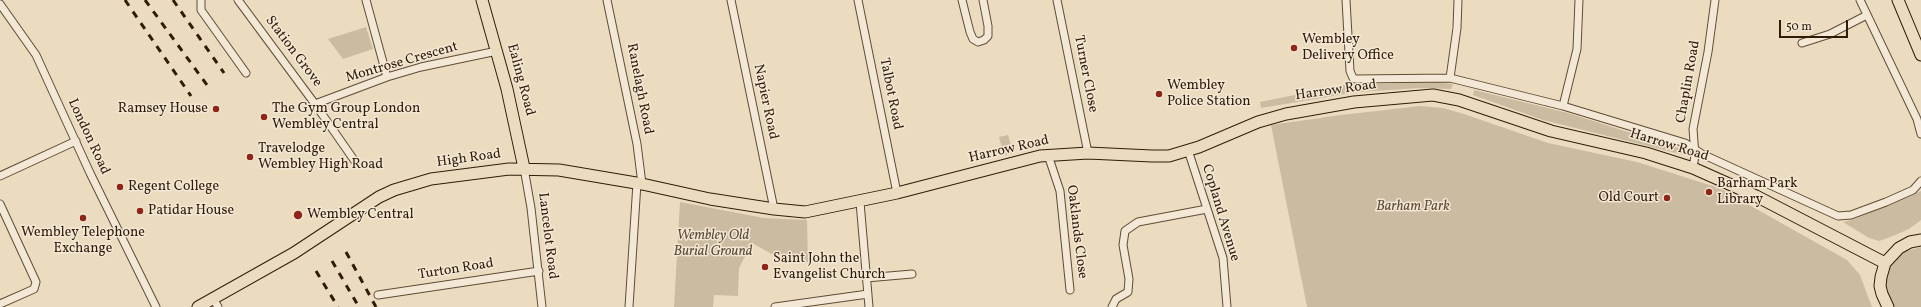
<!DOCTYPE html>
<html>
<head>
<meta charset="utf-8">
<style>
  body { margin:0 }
  #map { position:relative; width:1921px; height:307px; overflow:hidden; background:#ebdcbf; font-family:Vollkorn,serif }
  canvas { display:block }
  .scale { position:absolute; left:1779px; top:20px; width:69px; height:18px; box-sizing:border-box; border:2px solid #311b08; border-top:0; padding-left:5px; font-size:12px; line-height:14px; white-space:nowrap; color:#311b08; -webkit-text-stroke:3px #f2e8d5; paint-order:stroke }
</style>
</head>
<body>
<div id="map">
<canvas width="1921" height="307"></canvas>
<div class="scale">50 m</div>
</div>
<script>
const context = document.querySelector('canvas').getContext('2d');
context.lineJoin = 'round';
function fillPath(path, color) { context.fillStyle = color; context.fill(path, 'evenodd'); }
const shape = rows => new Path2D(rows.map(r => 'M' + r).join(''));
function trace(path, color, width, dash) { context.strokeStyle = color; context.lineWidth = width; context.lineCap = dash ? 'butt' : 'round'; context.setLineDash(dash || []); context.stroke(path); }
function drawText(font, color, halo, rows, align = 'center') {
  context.font = font + ' Vollkorn,serif'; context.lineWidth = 3; context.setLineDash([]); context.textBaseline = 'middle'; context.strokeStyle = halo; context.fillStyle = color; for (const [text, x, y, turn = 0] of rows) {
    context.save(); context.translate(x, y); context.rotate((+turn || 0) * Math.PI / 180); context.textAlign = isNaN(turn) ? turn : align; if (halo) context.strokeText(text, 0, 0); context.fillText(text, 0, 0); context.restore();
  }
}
const green = shape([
  [366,27,373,49,343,59,328,39],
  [1438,82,1453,84,1451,89,1420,88,1357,92,1261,108,1260,102,1344,85],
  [1474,90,1568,113,1688,151,1688,156,1543,120,1473,95],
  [1420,106,1443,108,1464,114,1548,143,1637,162,1719,188,1847,260,1860,275,1872,307,1307,307,1271,125,1341,115],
  [1008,135,1013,153,1004,155,999,137],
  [1921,191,1921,220,1909,229,1888,238,1879,241,1869,238,1843,222,1855,219],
  [680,202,764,218,807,220,808,262,788,263,752,243,739,268,738,296,714,295,713,307,674,307],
  [1921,247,1921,307,1894,307,1888,297,1885,288,1888,268,1894,260,1903,252]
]);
const street = shape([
  [201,0,201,10,246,73],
  [238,0,315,104,354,160],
  [366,0,387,77],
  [607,0,637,144,642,184],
  [731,0,774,209],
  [858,0,897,193],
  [962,0,970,32,973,39,978,42,984,40,988,36,988,26,983,0],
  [1057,0,1088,153],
  [1346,0,1350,71,1353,78,1355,79,1450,78,1563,106,1685,143,1702,154,1838,216,1851,215,1886,202,1913,190,1921,181],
  [1860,0,1917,119,1921,134],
  [0,4,36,55,90,173,156,307],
  [1802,43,1830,34,1867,15],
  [1450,78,1457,28,1458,0],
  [315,104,387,77,421,67,497,51],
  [1563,106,1577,49,1579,0],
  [1188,150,1223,258,1227,307],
  [1048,155,1060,191,1070,290],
  [524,168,531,208,542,307],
  [1693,168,1695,155,1693,129,1708,52,1715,0],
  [0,176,76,141],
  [860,202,869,307],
  [0,204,36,282,34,289,0,304],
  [866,278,912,274],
  [378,295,539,271],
  [213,298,218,307],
  [629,307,637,183],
  [775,307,868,294],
  [1112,307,1116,299,1128,292,1129,279,1123,245,1125,231,1138,222,1207,209]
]);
const primary = shape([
  [482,0,507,89,524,168],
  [1898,0,1921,55],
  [198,307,294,253,379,197,394,190,431,179,509,169,559,170,642,184,710,199,774,209,805,212,897,193,1040,156,1088,153,1152,156,1169,156,1199,147,1258,122,1286,114,1354,102,1433,95,1459,100,1551,131,1646,153,1693,168,1756,196,1885,263],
  [1888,307,1882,294,1880,286,1881,277,1885,263,1899,248,1910,242,1921,240]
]);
const rail = shape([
  [125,0,191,96],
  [145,0,207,85],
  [173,0,224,73],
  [346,252,376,307],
  [332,261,359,307],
  [316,271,338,307]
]);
const markers = [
  [1294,48,4,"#8f2418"],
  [1159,94,4,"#8f2418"],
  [216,109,4,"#8f2418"],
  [264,117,4,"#8f2418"],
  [250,157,4,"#8f2418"],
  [120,187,4,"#8f2418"],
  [1709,192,4,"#8f2418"],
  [1667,198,4,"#8f2418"],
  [140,211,4,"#8f2418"],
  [298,215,5,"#8f2418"],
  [83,218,4,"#8f2418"],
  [765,267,4,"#8f2418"]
];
const poiNames = [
  ["Wembley",1302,40],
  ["Delivery Office",1302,56],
  ["Wembley",1167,86],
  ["Police Station",1167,102],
  ["Ramsey House",208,109,"right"],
  ["The Gym Group London",272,109],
  ["Wembley Central",272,125],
  ["Travelodge",258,149],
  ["Wembley High Road",258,165],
  ["Barham Park",1717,184],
  ["Library",1717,200],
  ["Regent College",128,187],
  ["Old Court",1659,198,"right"],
  ["Patidar House",148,211],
  ["Wembley Central",307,215],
  ["Wembley Telephone",83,233,"center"],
  ["Exchange",83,249,"center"],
  ["Saint John the",773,259],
  ["Evangelist Church",773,275]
];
const streetNames = [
  ["Station Grove",293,52,53],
  ["Montrose Crescent",402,63,-16],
  ["Turner Close",1085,74,79],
  ["Ealing Road",520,80,75],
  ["Chaplin Road",1689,82,-80],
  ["Ranelagh Road",639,89,79],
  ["Harrow Road",1336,91,-8],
  ["Talbot Road",890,94,79],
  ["Napier Road",765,102,78],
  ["London Road",88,137,65],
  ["Harrow Road",1669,146,17],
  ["Harrow Road",1009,150,-13],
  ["High Road",469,159,-8],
  ["Copland Avenue",1220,213,73],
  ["Oaklands Close",1076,232,83],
  ["Lancelot Road",547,236,83],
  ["Turton Road",456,270,-9]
];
const parkNames = [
  ["Barham Park",1413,207],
  ["Wembley Old",713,236],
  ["Burial Ground",713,252]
];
fillPath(green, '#cbbba0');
trace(street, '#604b36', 9);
trace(primary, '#311b08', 13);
trace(street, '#f2e8d5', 7);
trace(primary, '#ebdcbf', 11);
trace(rail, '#311b08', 3, [7, 7]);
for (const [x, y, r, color] of markers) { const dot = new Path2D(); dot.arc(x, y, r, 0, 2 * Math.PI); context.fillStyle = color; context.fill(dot); trace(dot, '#f2e8d5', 1.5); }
drawText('14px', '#311b08', '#f2e8d5', poiNames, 'left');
drawText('14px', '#311b08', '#f2e8d5', streetNames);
drawText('italic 14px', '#5f4b36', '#f2e8d5', parkNames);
</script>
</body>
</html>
